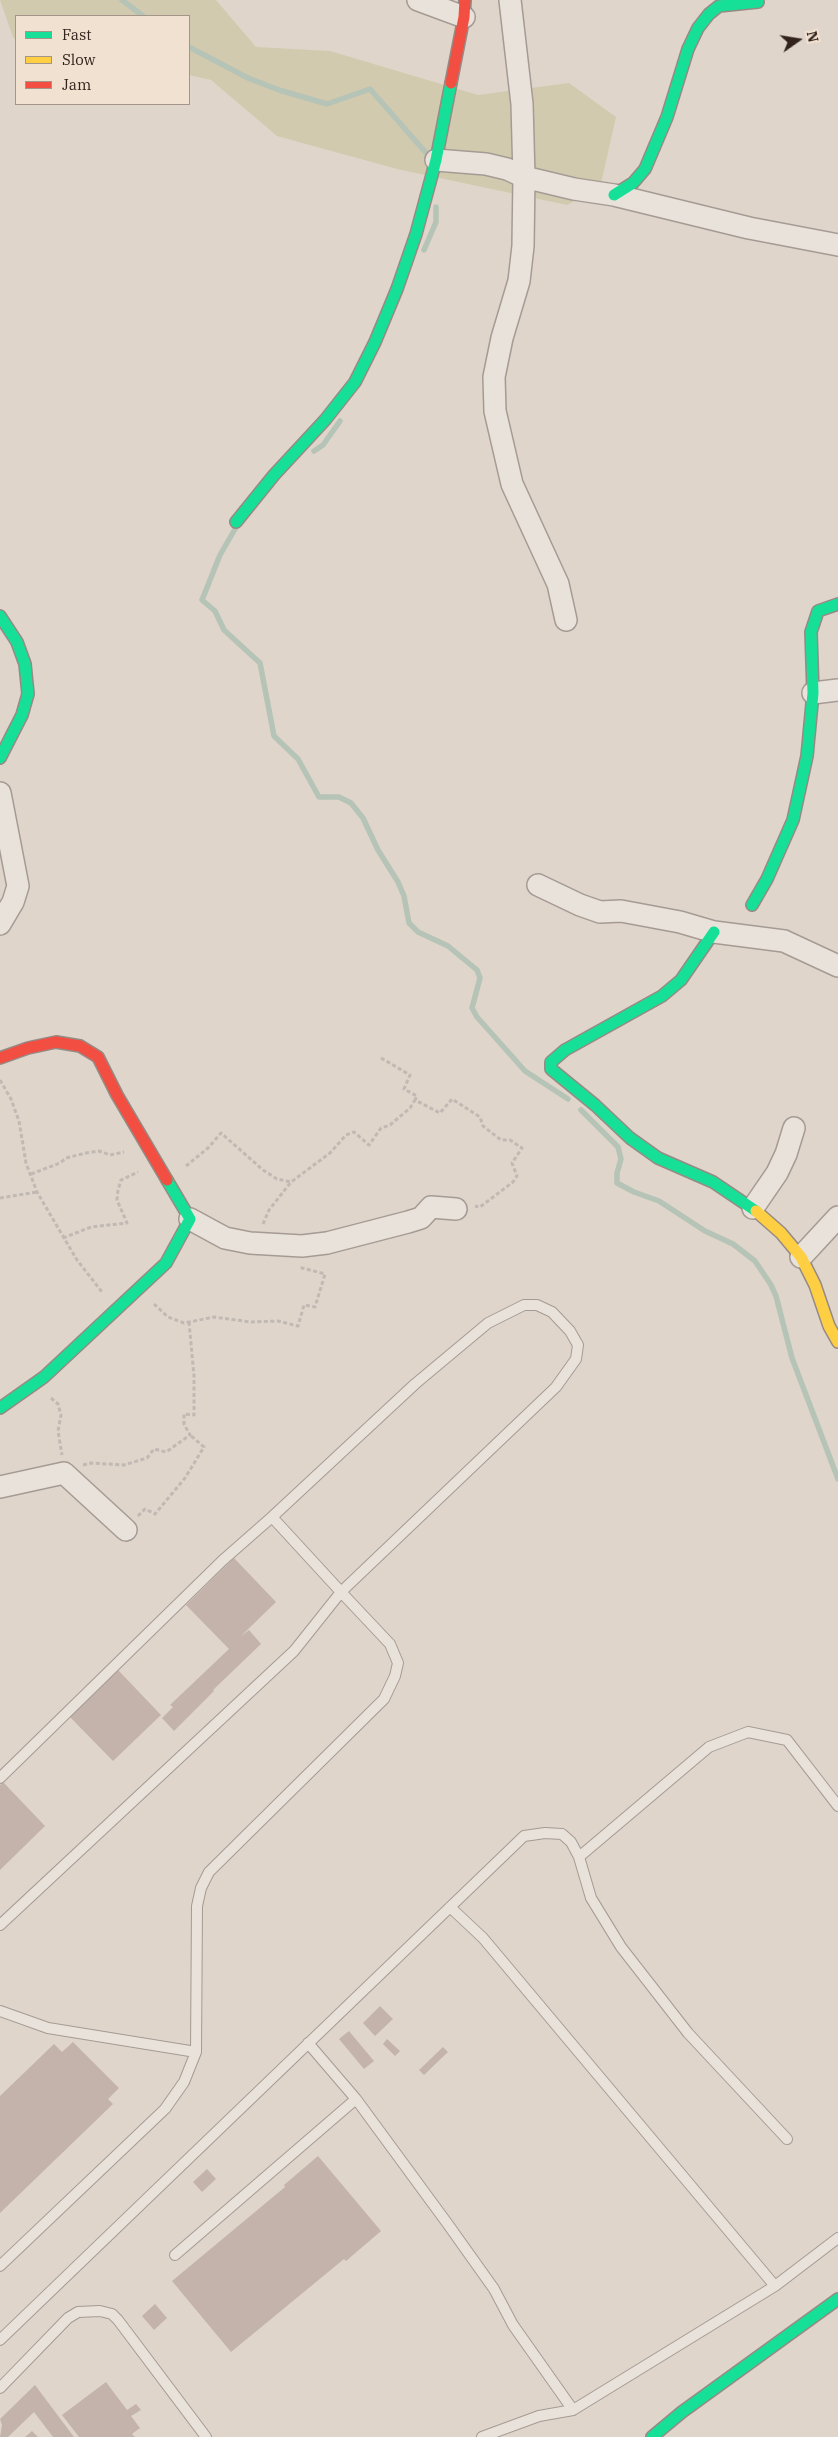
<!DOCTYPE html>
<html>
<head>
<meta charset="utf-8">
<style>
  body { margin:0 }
  #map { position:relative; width:838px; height:2437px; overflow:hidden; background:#e0d5ca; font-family:"IBM Plex Serif",serif }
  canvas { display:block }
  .legend { position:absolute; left:15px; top:15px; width:175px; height:90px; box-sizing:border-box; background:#f1e1d0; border:1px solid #a59588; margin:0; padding:6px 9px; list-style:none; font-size:15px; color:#32231d }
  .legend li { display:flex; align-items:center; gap:10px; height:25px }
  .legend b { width:25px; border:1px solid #a59588 }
  .north { position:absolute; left:773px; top:15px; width:50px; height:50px; -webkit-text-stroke:4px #f1e1d0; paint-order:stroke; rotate:77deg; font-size:14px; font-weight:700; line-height:20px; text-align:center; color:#32231d }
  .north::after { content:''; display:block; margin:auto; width:18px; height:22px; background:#32231d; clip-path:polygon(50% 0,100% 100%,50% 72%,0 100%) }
</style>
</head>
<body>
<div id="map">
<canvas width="838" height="2437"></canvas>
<ul class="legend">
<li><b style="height:6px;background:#16e098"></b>Fast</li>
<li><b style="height:6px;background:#ffcf43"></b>Slow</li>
<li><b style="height:6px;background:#f24e42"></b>Jam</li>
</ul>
<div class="north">N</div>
</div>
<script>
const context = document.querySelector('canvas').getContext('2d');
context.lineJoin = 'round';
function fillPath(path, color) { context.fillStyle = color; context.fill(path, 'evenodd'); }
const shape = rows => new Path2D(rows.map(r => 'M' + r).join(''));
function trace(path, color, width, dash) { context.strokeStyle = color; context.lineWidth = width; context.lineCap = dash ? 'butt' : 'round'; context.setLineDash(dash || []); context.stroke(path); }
const green = shape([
  [0,0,216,0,256,47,330,51,478,95,569,83,616,117,600,188,567,205,397,169,277,136,211,80,189,75,189,16,16,16,16,41,13,37]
]);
const stream = shape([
  [122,0,143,16],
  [189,47,248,78,279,90,327,104,370,89,427,154],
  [424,250,436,222,436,207],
  [314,451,323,445,340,421],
  [235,529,220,555,202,600,215,611,224,630,260,663,274,736,298,759,319,797,339,797,351,803,363,818,378,850,398,882,404,896,409,923,418,932,448,946,477,970,480,978,472,1008,477,1017,525,1071,568,1099],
  [581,1110,618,1147,621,1159,617,1173,617,1183,634,1192,659,1201,705,1231,733,1244,755,1261,771,1285,776,1296,792,1358,838,1479]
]);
const building = shape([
  [234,1558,276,1602,241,1636,249,1630,261,1644,213,1690,214,1691,174,1731,162,1718,173,1707,170,1705,229,1649,186,1605],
  [118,1670,161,1715,113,1761,70,1717],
  [3,1782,45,1826,0,1870,0,1785],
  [380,2006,393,2019,375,2036,363,2023],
  [349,2031,374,2061,364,2069,339,2039],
  [387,2039,400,2051,395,2056,383,2044],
  [73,2042,119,2088,108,2099,113,2104,0,2213,0,2096,54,2044,62,2052],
  [443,2047,448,2052,424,2075,419,2070],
  [318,2156,381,2231,346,2261,344,2259,231,2352,172,2281,285,2187,284,2185],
  [207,2169,216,2179,202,2192,193,2182],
  [155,2304,167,2318,154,2330,142,2316],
  [106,2382,127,2410,136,2404,141,2410,131,2416,140,2428,132,2434,135,2437,79,2437,62,2415],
  [35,2385,74,2437,53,2437,34,2412,8,2437,0,2437,2,2425,0,2419],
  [32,2431,38,2437,25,2437]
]);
const path = shape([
  [381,1058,410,1075,404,1089,417,1096,415,1100,440,1113,452,1099,480,1117,483,1126,501,1140,510,1140,522,1148,512,1163,517,1176,513,1182,480,1207,475,1206],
  [0,1080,11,1099,19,1121,26,1163,37,1192,77,1260,102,1292],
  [186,1166,208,1148,221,1133,263,1170,277,1179,291,1182,330,1153,346,1135,354,1132,369,1145,381,1128,390,1125,410,1108,415,1100],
  [31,1174,60,1163,66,1158,86,1153,99,1151,110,1155,124,1152],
  [0,1198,37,1192],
  [263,1224,269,1210,291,1182],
  [63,1238,91,1227,127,1223,117,1200,118,1190,121,1180,138,1172],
  [154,1304,168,1317,184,1323,214,1317,251,1322,278,1321,298,1326,304,1305,315,1307,325,1274,302,1268,302,1265],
  [51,1398,58,1404,61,1415,58,1431,62,1455],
  [83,1465,91,1463,124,1465,134,1462,147,1458,154,1449,166,1452,190,1435,184,1424,184,1414,194,1415,194,1376,189,1322],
  [138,1516,145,1509,155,1514,185,1478,204,1447,190,1435]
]);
const lane = shape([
  [0,1778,223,1560,272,1517,341,1592,294,1651,0,1925],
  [579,1857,709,1747,748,1732,787,1740,838,1806],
  [450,1907,483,1938,775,2286],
  [0,2011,48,2028,196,2052,197,1906,201,1888,209,1872,384,1699,395,1676,398,1663,390,1644,341,1592,556,1387,576,1359,578,1345,570,1331,552,1312,537,1305,524,1305,488,1323,415,1384,272,1517],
  [308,2043,356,2099,447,2223,494,2289,513,2325,573,2410,539,2416,482,2437],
  [175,2255,356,2099],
  [0,2266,165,2109,184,2082,196,2052],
  [0,2340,524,1836,545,1833,562,1834,571,1842,579,1857,591,1898,621,1947,688,2033,787,2139],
  [0,2388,68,2318,78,2312,100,2311,112,2314,118,2320,206,2437],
  [573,2410,775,2286,838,2238]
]);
const street = shape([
  [418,0,464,17],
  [510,0,522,104,524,177,574,189,614,195,749,228,838,245],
  [436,160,486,164,507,169,524,177,523,246,519,281,502,338,494,377,495,411,512,484,558,584,566,620],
  [813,693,838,690],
  [0,793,18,886,13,902,0,924],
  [538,885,580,905,600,912,621,911,680,922,714,932,784,941,838,966],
  [753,1208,777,1173,786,1154,794,1128],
  [190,1219,225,1238,250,1243,302,1246,327,1243,408,1222,421,1218,431,1207,456,1209],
  [801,1257,838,1217],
  [0,1487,64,1473,126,1530]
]);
const fast = shape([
  [614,195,633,183,645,169,667,117,688,49,698,28,709,14,719,6,758,2],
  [236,522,274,475,325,420,355,382,375,342,397,289,416,234,436,160,451,83],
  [0,616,17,642,25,664,28,694,22,715,0,758],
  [752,905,767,879,793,820,807,756,813,693,811,632,818,611,838,604],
  [714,932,681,980,662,996,565,1050,551,1062,551,1069,595,1105,630,1138,658,1158,713,1182,756,1211],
  [0,1408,44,1377,166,1263,190,1219,167,1180],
  [652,2437,682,2412,838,2299]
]);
const slow = shape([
  [756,1211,781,1233,801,1257,815,1285,829,1326,838,1342]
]);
const jam = shape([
  [451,83,464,17,465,0],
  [0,1058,28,1048,56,1042,80,1046,98,1057,117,1095,167,1180]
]);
fillPath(green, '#d2caae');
trace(stream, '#b5c4b7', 5.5);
fillPath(building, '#c3b3ab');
trace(lane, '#a59b94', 12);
trace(street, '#a59b94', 24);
trace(fast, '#958b84', 14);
trace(slow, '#958b84', 14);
trace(jam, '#958b84', 14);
trace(path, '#c1b9b3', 3, [4, 2.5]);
trace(lane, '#e8e2db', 10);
trace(street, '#e8e2db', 21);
trace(fast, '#16e098', 11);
trace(slow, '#ffcf43', 11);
trace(jam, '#f24e42', 11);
</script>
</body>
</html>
